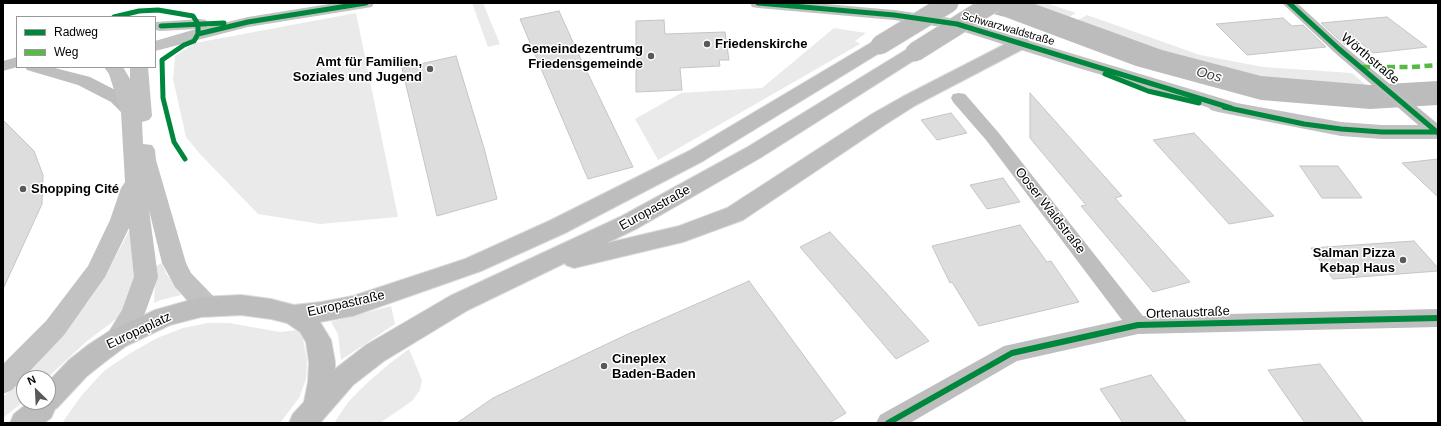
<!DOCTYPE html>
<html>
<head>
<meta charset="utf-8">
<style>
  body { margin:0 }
  #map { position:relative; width:1441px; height:426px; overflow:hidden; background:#fff; font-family:Arial,sans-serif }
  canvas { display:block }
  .frame { position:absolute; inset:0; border:4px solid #000; pointer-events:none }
  .legend { position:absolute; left:16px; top:16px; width:140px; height:52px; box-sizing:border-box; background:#fff; border:1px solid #999; margin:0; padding:5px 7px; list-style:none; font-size:12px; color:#000 }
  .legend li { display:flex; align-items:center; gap:8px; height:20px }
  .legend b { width:20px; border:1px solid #999 }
  .north { position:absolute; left:16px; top:370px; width:40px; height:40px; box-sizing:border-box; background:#fff; border:1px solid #999; border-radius:50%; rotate:336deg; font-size:11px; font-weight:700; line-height:16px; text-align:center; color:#000 }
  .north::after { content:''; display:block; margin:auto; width:14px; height:18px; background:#595959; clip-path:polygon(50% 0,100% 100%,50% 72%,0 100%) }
</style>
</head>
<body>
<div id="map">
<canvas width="1441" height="426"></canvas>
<div class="frame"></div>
<ul class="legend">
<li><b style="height:5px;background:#00873e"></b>Radweg</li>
<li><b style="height:5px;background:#58b947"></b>Weg</li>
</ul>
<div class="north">N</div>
</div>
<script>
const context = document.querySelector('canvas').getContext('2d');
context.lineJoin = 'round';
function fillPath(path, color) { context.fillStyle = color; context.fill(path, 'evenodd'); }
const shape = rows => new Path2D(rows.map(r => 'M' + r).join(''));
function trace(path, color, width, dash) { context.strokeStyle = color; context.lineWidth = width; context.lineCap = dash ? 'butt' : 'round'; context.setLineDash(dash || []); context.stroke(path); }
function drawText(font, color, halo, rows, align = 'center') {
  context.font = font + ' Arial,sans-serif'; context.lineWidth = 3; context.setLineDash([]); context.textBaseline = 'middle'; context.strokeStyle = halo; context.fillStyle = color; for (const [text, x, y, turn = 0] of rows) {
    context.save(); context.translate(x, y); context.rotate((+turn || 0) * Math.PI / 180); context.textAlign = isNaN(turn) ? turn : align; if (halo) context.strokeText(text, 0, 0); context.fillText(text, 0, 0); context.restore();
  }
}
const green = shape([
  [472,3,483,3,500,44,488,47],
  [1020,3,1046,3,1076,13,1065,19],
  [356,13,398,217,320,224,258,214,200,154,186,137,173,79,175,56,195,43],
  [1087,15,1200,55,1263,67,1352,73,1368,87,1305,84,1247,78,1202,68,1075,22],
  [834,28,866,33,855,41,860,44,658,160,635,119,681,93,762,88],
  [134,229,135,288,119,317,87,341,47,378,24,378,24,401,3,418,3,397,38,363,86,304,103,280,129,231],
  [162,263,166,273,181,295,161,300,154,303,156,266],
  [391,306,395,324,341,360,338,334,331,322],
  [207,323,229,323,280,332,298,330,303,339,307,359,306,379,299,398,280,423,62,423,81,396,104,371,129,354,157,338,183,328],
  [409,349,422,380,420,390,412,401,380,423,334,423,349,401,366,384,389,364]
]);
const river = shape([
  [973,3,1032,3,1162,50,1261,76,1370,85,1438,81,1438,105,1370,109,1261,100,1136,66,1005,17,978,10,973,3]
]);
const building = shape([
  [559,11,577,51,633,167,588,179,520,19,559,11],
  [1387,17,1427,47,1373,53,1361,43,1345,45,1321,23,1387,17],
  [1283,18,1292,26,1303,25,1326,47,1247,55,1216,24,1283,18],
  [664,20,665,34,725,32,729,60,719,60,720,66,680,68,682,90,636,92,636,21,664,20],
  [456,56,484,148,497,199,437,216,402,68,456,56],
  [1030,93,1122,196,1115,198,1190,282,1153,292,1081,206,1086,205,1030,138,1030,93],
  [951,113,967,133,937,140,921,120,951,113],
  [3,120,34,151,43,175,42,204,3,289,3,120],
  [1194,133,1225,165,1274,216,1229,224,1153,140,1194,133],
  [1438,159,1438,197,1402,163,1438,159],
  [1300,166,1338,166,1362,198,1322,198,1300,166],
  [1003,178,1020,202,987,209,970,185,1003,178],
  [1020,225,1047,262,1051,261,1079,302,979,326,952,282,950,283,932,246,1020,225],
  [830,232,877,283,929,341,896,359,800,247,830,232],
  [1414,241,1438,268,1438,271,1333,279,1311,248,1414,241],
  [749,281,846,413,829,423,457,423,493,398,628,334,749,281],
  [1320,364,1364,423,1305,423,1268,370,1320,364],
  [1151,375,1187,423,1123,423,1100,389,1151,375]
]);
const street = shape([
  [1282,3,1297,3,1344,46,1438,124,1438,139,1432,137,1334,52,1282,3],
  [17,57,17,67,3,71,3,61,17,57],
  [25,67,51,67,90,77,123,94,139,112,137,116,131,117,125,116,111,102,78,85,27,70,25,67],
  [959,93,965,94,998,132,1143,316,1438,309,1438,327,1138,334,1017,361,910,423,876,423,880,415,1004,346,1122,320,986,140,953,102,951,98,953,94,959,93]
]);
const secondary = shape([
  [335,3,374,3,372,7,366,8,248,27,155,51,155,41,196,29,161,31,155,30,155,22,200,19,206,20,209,24,207,27,248,17,335,3],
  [750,3,815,3,894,10,957,19,1237,103,1341,122,1382,125,1438,125,1438,139,1382,139,1341,136,1218,112,1211,110,1209,108,1171,95,1078,68,955,29,894,20,758,8,752,7,750,3],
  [104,67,123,67,130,79,130,67,148,67,152,116,149,120,142,122,143,144,152,145,155,150,156,160,186,263,191,273,217,300,220,307,217,314,208,317,199,314,175,287,162,263,149,210,158,277,145,313,126,346,117,350,108,346,104,339,122,310,134,277,129,228,105,277,64,335,12,390,3,394,3,364,46,321,88,266,110,220,121,188,125,182,121,112,109,74,104,67]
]);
const primary = shape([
  [1021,38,1027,39,1030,43,1027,47,916,105,886,124,743,220,683,242,574,268,566,265,565,263,468,310,384,361,353,385,320,423,289,423,293,414,304,402,308,382,309,362,306,342,300,332,287,323,271,319,241,315,201,317,170,325,126,346,106,361,87,376,57,408,48,412,39,408,36,402,48,402,48,382,69,360,88,345,108,332,155,310,201,297,241,295,271,299,294,305,321,302,353,296,465,259,549,221,689,151,874,41,880,40,886,41,889,45,886,49,703,161,565,233,481,271,353,316,320,322,331,340,335,362,335,369,366,345,450,296,622,216,746,148,909,48,915,47,921,48,924,52,921,56,760,158,638,228,607,243,679,226,727,208,872,114,902,97,1015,39,1021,38]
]);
const highway = shape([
  [48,399,51,400,55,409,51,418,44,423,10,423,14,414,29,402,48,402,48,399]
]);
const primaryBridge = shape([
  [880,45,949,3],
  [915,52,993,3]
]);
const quiet = shape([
  [1362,67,1412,67,1438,65]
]);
const cyclewayFar1 = shape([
  [758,3,894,15,957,24,1231,108],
  [1289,3,1339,49,1438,133],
  [114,17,139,11,158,10,193,16,198,24,198,34,194,41,184,45,162,60,163,98,174,142,185,159],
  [161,26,224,23],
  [198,34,248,22,366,3],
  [1105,74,1148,91,1199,103],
  [1224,107,1304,124,1341,129,1382,132,1438,132]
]);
const cycleway = shape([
  [888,423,1012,353,1138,325,1438,318]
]);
const markers = [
  [707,44,4,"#595959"],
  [651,56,4,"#595959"],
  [430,69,4,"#595959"],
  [23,189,4,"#595959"],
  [1403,260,4,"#595959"],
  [604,366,4,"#595959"]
];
const farStreetnames = [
  ["Schwarzwaldstraße",1008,29,16]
];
const poiNames = [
  ["Friedenskirche",715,44],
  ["Gemeindezentrumg",643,49,"right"],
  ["Friedensgemeinde",643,64,"right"],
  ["Amt für Familien,",422,62,"right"],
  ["Soziales und Jugend",422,77,"right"],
  ["Shopping Cité",31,189],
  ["Salman Pizza",1395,253,"right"],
  ["Kebap Haus",1395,268,"right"],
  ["Cineplex",612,359],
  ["Baden-Baden",612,374]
];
const streetNames = [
  ["Wörthstraße",1370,59,40],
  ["Europastraße",655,208,-29],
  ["Ooser Waldstraße",1050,211,52],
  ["Europastraße",346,304,-13],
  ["Ortenaustraße",1188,313,-2],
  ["Europaplatz",139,331,-25]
];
const waterNames = [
  ["Oos",1209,75,15]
];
fillPath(green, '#eaeaea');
fillPath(river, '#bcbcbc');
fillPath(building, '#ddd');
trace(building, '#c5c5c5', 1);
trace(primary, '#dbdbdb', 2);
trace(highway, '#dbdbdb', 2);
fillPath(street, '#bebebe');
fillPath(secondary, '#c2c2c2');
fillPath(primary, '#bdbdbd');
fillPath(highway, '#bdbdbd');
trace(primaryBridge, '#dbdbdb', 20, []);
trace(primaryBridge, '#bdbdbd', 19);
trace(quiet, '#58b947', 4.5, [8, 4.5]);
trace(cyclewayFar1, '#00873e', 5);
trace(cycleway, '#00873e', 6);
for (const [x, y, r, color] of markers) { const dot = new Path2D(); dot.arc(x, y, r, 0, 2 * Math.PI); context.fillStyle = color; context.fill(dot); trace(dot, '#fff', 1.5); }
drawText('11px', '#000', '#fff', farStreetnames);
drawText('bold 13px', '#000', '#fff', poiNames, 'left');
drawText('13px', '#000', '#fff', streetNames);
drawText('italic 14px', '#414141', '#fff', waterNames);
</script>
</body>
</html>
